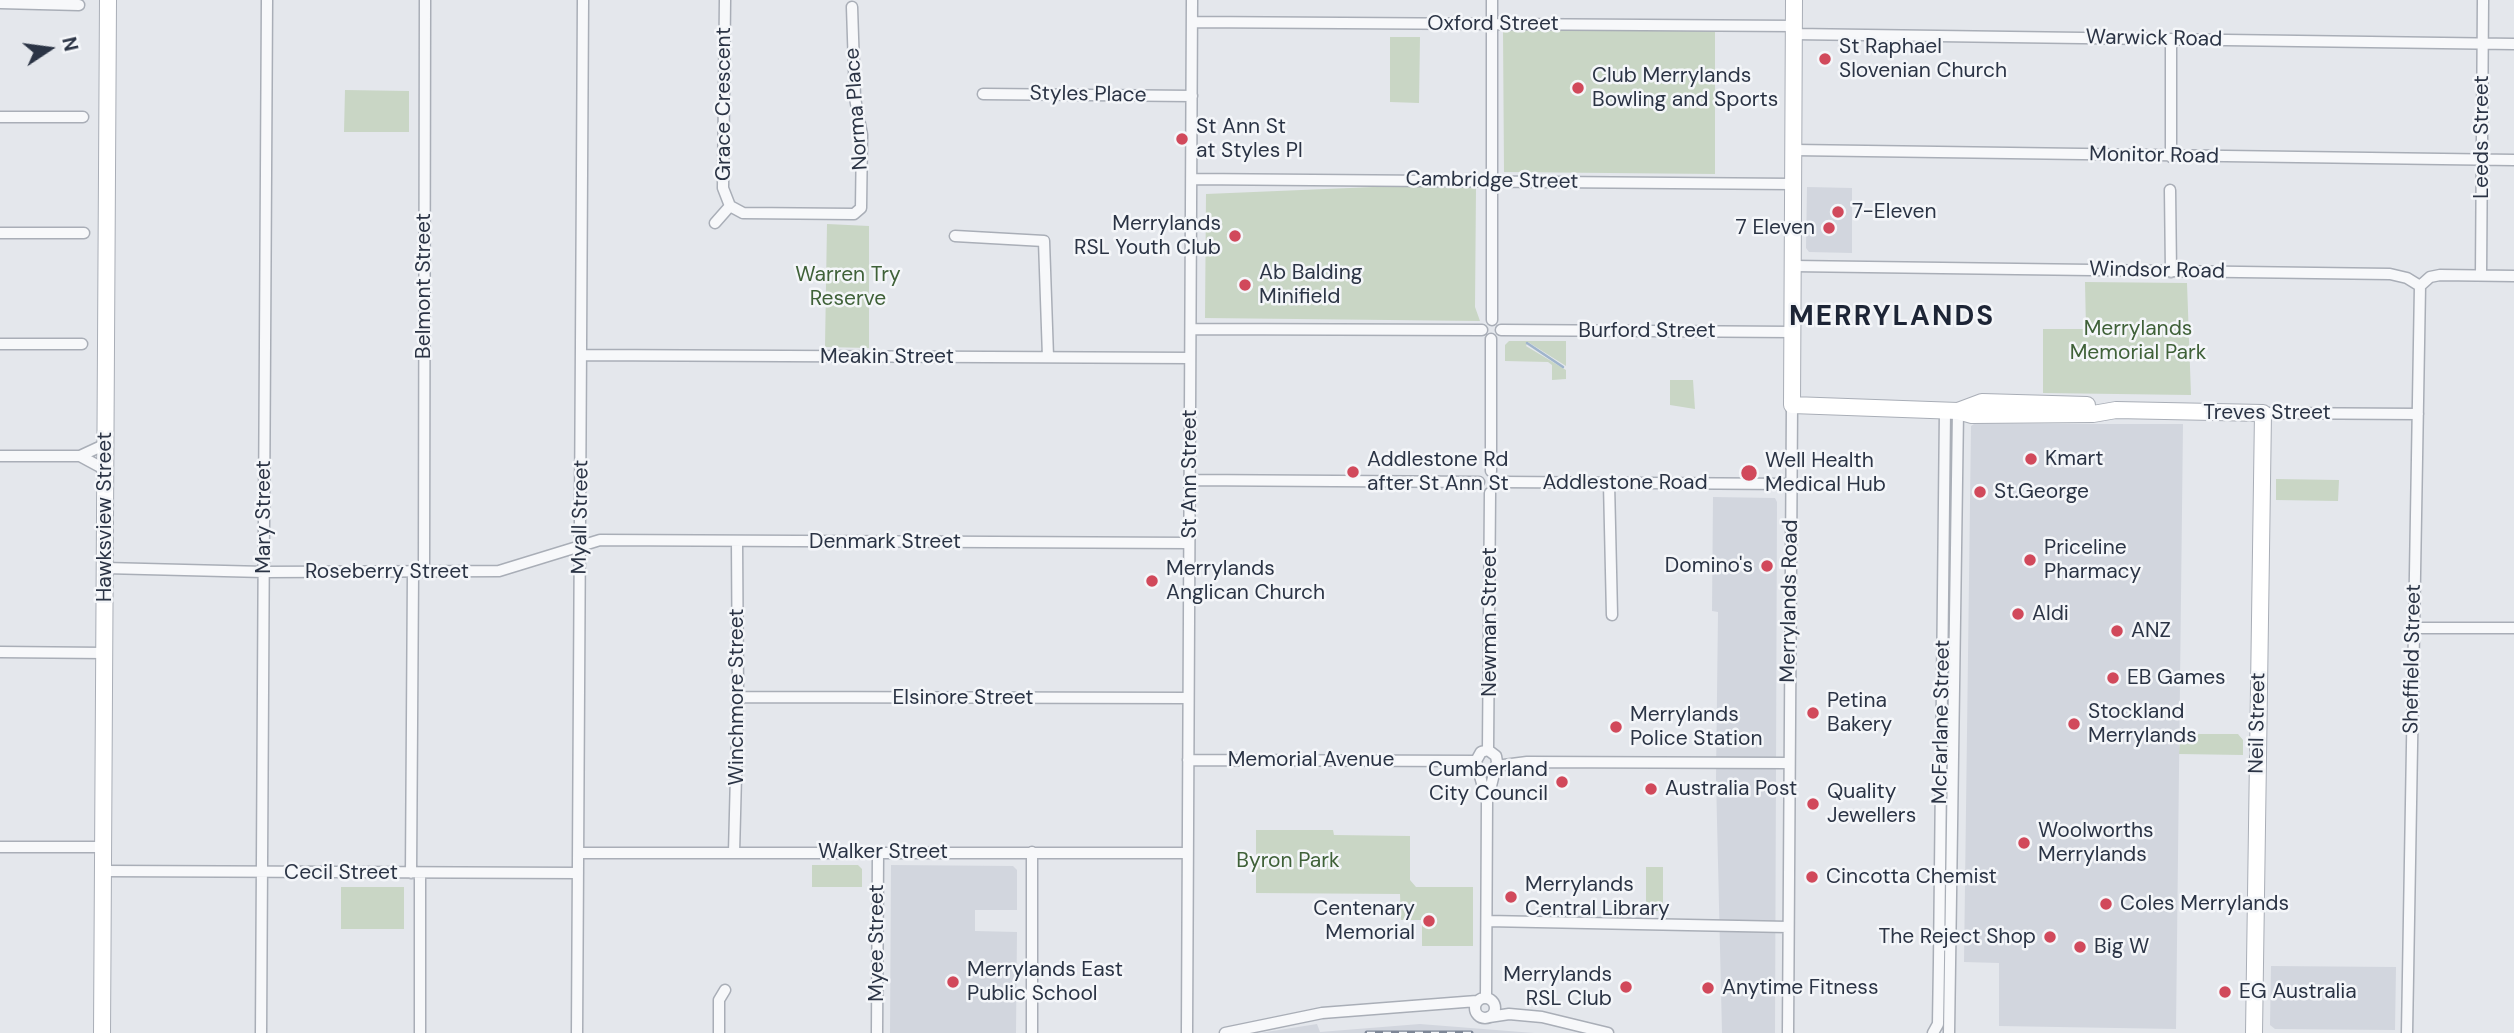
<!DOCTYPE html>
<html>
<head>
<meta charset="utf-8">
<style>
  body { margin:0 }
  #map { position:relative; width:2514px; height:1033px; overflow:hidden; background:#e4e7ec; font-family:"DM Sans",sans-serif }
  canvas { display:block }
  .north { position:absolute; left:14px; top:14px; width:70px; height:70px; -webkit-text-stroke:5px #f4f6f9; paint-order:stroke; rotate:77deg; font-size:19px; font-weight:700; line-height:28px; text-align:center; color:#2b3445 }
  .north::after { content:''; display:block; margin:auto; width:24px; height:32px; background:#2b3445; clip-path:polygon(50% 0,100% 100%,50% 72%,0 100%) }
</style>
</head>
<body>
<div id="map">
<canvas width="2514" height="1033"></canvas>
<div class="north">N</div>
</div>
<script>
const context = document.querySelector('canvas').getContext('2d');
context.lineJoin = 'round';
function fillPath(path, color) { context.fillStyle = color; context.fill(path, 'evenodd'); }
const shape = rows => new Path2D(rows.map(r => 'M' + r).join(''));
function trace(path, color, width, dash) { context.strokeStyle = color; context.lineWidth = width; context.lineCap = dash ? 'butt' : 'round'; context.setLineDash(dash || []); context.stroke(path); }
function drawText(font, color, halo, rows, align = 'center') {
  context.font = font + ' "DM Sans",sans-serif'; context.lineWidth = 5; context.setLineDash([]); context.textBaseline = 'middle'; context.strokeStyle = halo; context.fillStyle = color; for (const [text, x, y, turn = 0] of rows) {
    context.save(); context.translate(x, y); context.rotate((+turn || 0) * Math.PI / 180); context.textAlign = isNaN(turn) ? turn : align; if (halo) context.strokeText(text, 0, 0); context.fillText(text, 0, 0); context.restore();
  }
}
const built = shape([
  [1807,187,1852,188,1852,253,1809,252,1806,248],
  [1974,424,2183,424,2176,1029,1999,1026,1999,963,1964,962,1971,426],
  [1713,497,1775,498,1777,502,1775,1033,1722,1033,1716,778,1718,612,1712,611],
  [891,865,1013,866,1017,870,1017,910,975,910,975,931,1017,932,1016,1033,890,1033],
  [2271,966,2396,967,2395,1030,2275,1029,2270,1025],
  [1317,1024,1320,1032,1420,1024,1534,1033,1260,1033]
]);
const green = shape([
  [1715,27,1715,174,1504,172,1503,30],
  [1390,37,1420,37,1419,103,1390,102],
  [345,90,409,91,409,132,344,132],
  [1397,186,1476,188,1475,307,1480,321,1205,318,1206,194],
  [827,224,869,226,869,348,825,347],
  [2085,282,2187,283,2191,395,2043,393,2043,329,2086,329],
  [1509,341,1566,341,1566,366,1528,342,1526,346,1566,370,1566,379,1552,380,1552,365,1548,362,1505,361,1505,345],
  [1670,380,1693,380,1695,409,1670,405],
  [2276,479,2339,480,2338,501,2276,500],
  [2193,734,2238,734,2243,740,2243,755,2179,754,2180,737],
  [1256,830,1333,830,1334,835,1410,836,1410,880,1416,887,1473,887,1473,946,1422,946,1422,920,1401,920,1400,894,1256,893],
  [812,865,858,865,862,869,862,887,812,887],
  [1646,867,1663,867,1663,911,1646,911],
  [341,887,404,887,404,929,341,929]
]);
const stream = shape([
  [1527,343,1563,367]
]);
const street = shape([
  [725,0,723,188,730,206,743,213,854,214,861,208,862,135,855,98,852,7],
  [0,3,79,5],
  [1192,22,1794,26],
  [1794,34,2514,44],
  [983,94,1192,96],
  [0,117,83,117],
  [1794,150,2514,160],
  [2171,157,2171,39],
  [1192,179,1793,184],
  [2170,190,2171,272],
  [715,223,730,206],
  [0,233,84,233],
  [955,236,1044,241,1048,357],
  [1793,266,2390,274,2407,278,2420,286],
  [2481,275,2483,0],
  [2420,286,2430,277,2440,275,2514,276],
  [1492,320,1492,0],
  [1191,329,1482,330],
  [1501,330,1793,332],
  [0,344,82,344],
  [583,355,1190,358],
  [2263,413,2418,414],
  [0,456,80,456,106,444],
  [80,456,106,470],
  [1491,471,1491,339],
  [1190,480,1479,482],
  [1501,482,1791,484],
  [1609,483,1612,615],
  [105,568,264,572,499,571,600,540,1189,543],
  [424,572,425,0],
  [2413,628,2514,628],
  [0,652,105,653],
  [738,697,1188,698],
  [1488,750,1490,493],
  [1188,760,1476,761],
  [1496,766,1527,762,1788,763],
  [0,847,104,847],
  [578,853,1187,853],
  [734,853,738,697,737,541],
  [104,871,578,873],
  [411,873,413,572],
  [1487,921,1788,927],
  [1486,997,1487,802,1497,762,1496,756,1488,750,1481,752,1476,761,1487,802],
  '1475 1008a10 10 0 1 1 20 0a10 10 0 1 1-20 0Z',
  [1489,1017,1509,1014,1542,1017,1608,1033],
  [261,1033,267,0],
  [420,1033,420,874],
  [577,1033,583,0],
  [719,1033,719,1000,725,990],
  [877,1033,878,852],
  [1032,1033,1032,852],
  [1187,1033,1192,0],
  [1225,1033,1322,1013,1477,1001],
  [1788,1033,1792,405],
  [1933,1033,1938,1024,1939,962,1945,411],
  [1949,1033,1958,411],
  [2407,1033,2420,286]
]);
const secondary = shape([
  [1794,0,1792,405,1958,411,1972,415,2093,414,2116,410,2263,413,2254,1033],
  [1958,411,1982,402,2087,405],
  [102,1033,108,0]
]);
const rail = shape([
  [1367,1033,1471,1033]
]);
const markers = [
  [1825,59,7,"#d1495b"],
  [1578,88,7,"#d1495b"],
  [1182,139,7,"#d1495b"],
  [1838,212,7,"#d1495b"],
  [1829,228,7,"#d1495b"],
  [1235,236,7,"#d1495b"],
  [1245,285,7,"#d1495b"],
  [2031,459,7,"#d1495b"],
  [1353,472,7,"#d1495b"],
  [1749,473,9,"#d1495b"],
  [1980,492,7,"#d1495b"],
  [2030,560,7,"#d1495b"],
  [1767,566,7,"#d1495b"],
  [1152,581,7,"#d1495b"],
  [2018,614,7,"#d1495b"],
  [2117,631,7,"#d1495b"],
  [2113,678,7,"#d1495b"],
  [1813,713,7,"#d1495b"],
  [2074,724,7,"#d1495b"],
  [1616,727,7,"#d1495b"],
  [1562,782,7,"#d1495b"],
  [1651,789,7,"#d1495b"],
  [1813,804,7,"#d1495b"],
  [2024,843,7,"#d1495b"],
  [1812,877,7,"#d1495b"],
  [1511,897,7,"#d1495b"],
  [2106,904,7,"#d1495b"],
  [1429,921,7,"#d1495b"],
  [2050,937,7,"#d1495b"],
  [2080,947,7,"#d1495b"],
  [953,982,7,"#d1495b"],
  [1626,987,7,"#d1495b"],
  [1708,988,7,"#d1495b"],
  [2225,992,7,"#d1495b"]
];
const streetNames = [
  ["Oxford Street",1493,24],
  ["Warwick Road",2154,39,1],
  ["Styles Place",1088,95,1],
  ["Grace Crescent",724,104,-90],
  ["Norma Place",857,109,-94],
  ["Leeds Street",2482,137,-90],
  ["Monitor Road",2154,156,1],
  ["Cambridge Street",1492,181,1],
  ["Windsor Road",2157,271,1],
  ["Belmont Street",424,286,-90],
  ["Burford Street",1647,331],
  ["Meakin Street",887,357],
  ["Treves Street",2267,413],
  ["St Ann Street",1190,474,-90],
  ["Addlestone Road",1625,483],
  ["Hawksview Street",105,517,-90],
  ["Mary Street",264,517,-90],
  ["Myall Street",581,517,-89],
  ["Denmark Street",885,542],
  ["Roseberry Street",387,572],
  ["Merrylands Road",1790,601,-89],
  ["Newman Street",1490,622,-90],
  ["Sheffield Street",2413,659,-89],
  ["Winchmore Street",737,697,-90],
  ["Elsinore Street",963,698],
  ["McFarlane Street",1942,722,-89],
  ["Neil Street",2258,723,-89],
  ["Memorial Avenue",1311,760],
  ["Walker Street",883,852],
  ["Cecil Street",341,873],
  ["Myee Street",877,943,-90]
];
const poiNames = [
  ["St Raphael",1839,47],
  ["Slovenian Church",1839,71],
  ["Club Merrylands",1592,76],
  ["Bowling and Sports",1592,100],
  ["St Ann St",1196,127],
  ["at Styles Pl",1196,151],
  ["7-Eleven",1852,212],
  ["Merrylands",1221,224,"right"],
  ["RSL Youth Club",1221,248,"right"],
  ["7 Eleven",1815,228,"right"],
  ["Ab Balding",1259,273],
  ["Minifield",1259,297],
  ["Kmart",2045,459],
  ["Addlestone Rd",1367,460],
  ["after St Ann St",1367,484],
  ["Well Health",1765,461],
  ["Medical Hub",1765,485],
  ["St.George",1994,492],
  ["Priceline",2044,548],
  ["Pharmacy",2044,572],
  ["Domino's",1753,566,"right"],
  ["Merrylands",1166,569],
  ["Anglican Church",1166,593],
  ["Aldi",2032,614],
  ["ANZ",2131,631],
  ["EB Games",2127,678],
  ["Petina",1827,701],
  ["Bakery",1827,725],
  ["Stockland",2088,712],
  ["Merrylands",2088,736],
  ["Merrylands",1630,715],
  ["Police Station",1630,739],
  ["Cumberland",1548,770,"right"],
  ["City Council",1548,794,"right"],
  ["Australia Post",1665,789],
  ["Quality",1827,792],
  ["Jewellers",1827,816],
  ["Woolworths",2038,831],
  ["Merrylands",2038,855],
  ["Cincotta Chemist",1826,877],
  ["Merrylands",1525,885],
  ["Central Library",1525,909],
  ["Coles Merrylands",2120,904],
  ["Centenary",1415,909,"right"],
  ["Memorial",1415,933,"right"],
  ["The Reject Shop",2036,937,"right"],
  ["Big W",2094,947],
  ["Merrylands East",967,970],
  ["Public School",967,994],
  ["Merrylands",1612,975,"right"],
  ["RSL Club",1612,999,"right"],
  ["Anytime Fitness",1722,988],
  ["EG Australia",2239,992]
];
const parkNames = [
  ["Warren Try",848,275],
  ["Reserve",848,299],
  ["Merrylands",2138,329],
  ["Memorial Park",2138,353],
  ["Byron Park",1288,861]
];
const districtNames = [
  ["MERRYLANDS",1892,318]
];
fillPath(built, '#d2d6de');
fillPath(green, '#c9d6c5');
trace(stream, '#9fb4cc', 2.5);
trace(street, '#a9aeb7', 13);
trace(secondary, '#a9aeb7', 18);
trace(street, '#f7f8fa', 10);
trace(secondary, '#fff', 16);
trace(rail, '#7d8696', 5);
trace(rail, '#f4f6f9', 2.5, [8]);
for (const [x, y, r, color] of markers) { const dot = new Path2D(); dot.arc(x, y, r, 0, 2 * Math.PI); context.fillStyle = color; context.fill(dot); trace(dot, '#f4f6f9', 2.5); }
drawText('21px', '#2b3445', '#f4f6f9', streetNames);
drawText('21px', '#2b3445', '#f4f6f9', poiNames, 'left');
drawText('21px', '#3f6138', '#f4f6f9', parkNames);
context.letterSpacing = '2px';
drawText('bold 28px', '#1d2536', '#f4f6f9', districtNames);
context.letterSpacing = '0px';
</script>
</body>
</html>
